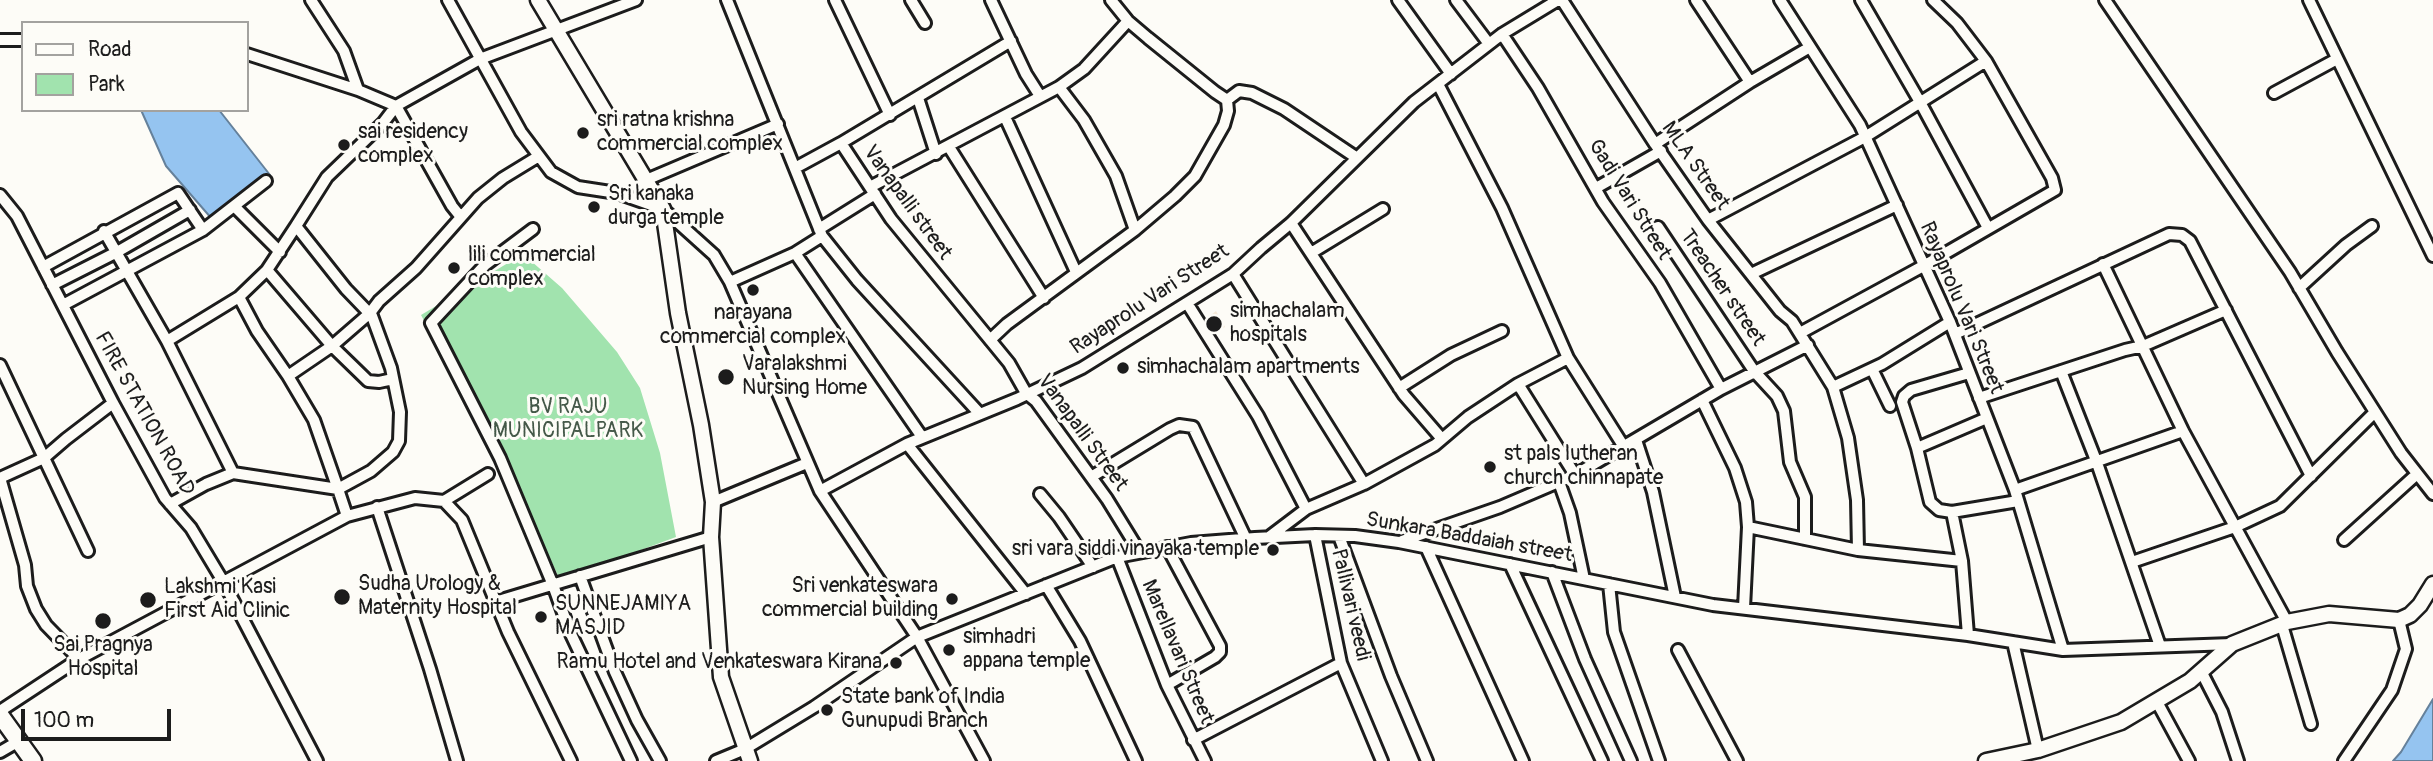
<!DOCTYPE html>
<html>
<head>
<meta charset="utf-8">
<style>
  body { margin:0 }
  #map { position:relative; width:2433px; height:761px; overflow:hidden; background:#fdfcf7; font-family:Pangolin,sans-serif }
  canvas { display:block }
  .legend { position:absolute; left:21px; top:21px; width:228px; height:91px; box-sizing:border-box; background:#fdfcf7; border:2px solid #a3a29f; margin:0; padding:9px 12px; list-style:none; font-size:21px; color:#1c1c1c }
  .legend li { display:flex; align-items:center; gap:14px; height:35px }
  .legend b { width:35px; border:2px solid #a3a29f }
  .scale { position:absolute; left:21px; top:709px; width:150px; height:32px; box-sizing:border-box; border:4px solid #1c1c1c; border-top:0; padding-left:9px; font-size:21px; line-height:24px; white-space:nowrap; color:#1c1c1c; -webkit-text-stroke:5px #fdfcf7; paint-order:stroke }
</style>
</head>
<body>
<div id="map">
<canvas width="2433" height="761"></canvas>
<ul class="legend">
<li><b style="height:9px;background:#fdfcf7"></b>Road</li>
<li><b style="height:19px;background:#a1e3ae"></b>Park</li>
</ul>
<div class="scale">100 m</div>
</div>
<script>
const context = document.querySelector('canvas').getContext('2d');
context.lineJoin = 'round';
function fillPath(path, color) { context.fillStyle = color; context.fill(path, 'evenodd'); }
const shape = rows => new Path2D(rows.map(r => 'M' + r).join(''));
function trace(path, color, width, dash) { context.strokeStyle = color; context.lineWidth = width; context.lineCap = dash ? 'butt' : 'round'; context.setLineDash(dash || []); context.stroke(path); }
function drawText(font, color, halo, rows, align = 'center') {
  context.font = font + ' Pangolin,sans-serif'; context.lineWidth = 6; context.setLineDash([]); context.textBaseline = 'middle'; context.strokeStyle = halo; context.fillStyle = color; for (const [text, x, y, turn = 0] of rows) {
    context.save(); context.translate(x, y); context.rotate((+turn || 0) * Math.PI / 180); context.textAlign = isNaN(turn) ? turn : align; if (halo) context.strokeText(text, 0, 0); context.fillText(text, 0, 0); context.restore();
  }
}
const built = shape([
  [1216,311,1225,327,1212,336,1202,322]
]);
const green = shape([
  [523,254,562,288,617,352,640,388,660,453,676,537,560,580,540,537,421,315]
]);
const water = shape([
  [141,110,219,110,270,175,212,219,166,166,141,110],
  [2433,699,2433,761,2393,761,2401,752,2433,699]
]);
const minor = shape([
  [311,0,344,51,358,90],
  [448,0,521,132,551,172,578,187,617,193,663,209,714,255,730,282,820,491,917,637,984,761],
  [727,0,822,236],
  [835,0,890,115],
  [911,0,925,23],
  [991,0,1026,74,1040,96],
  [1111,0,1128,21,1148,38,1215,92,1227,100],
  [1398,0,1451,74],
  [1456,0,1489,44],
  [1562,0,1655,144,1708,220,1780,311,1792,321,1833,387,1848,438,1857,500,1858,550],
  [1696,0,1750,82],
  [1780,0,1860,125,1950,322,2015,490,2063,650],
  [1861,0,1920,102,1988,228],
  [2105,0,2290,272,2337,352,2401,453,2433,494],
  [2309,0,2433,256],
  [1502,34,1538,88,1603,202,1660,283,1721,389],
  [0,40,23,40],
  [1011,41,841,143,891,219,1009,363,1026,393,1036,401,1107,499,1139,551],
  [247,54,358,90,396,106,480,59,636,0],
  [1438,84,1502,208,1568,358,1624,447],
  [1059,87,1084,120,1116,176,1135,230],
  [2274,93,2337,59],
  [918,98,936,154],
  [1227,100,1239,91,1252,93,1284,109,1357,158],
  [1005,117,1076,272],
  [1655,144,1750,82,1810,47],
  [949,147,1044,298],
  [795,168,841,143],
  [646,180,778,124],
  [870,187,1059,87,1084,69,1128,21],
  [1596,188,1661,151],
  [0,195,17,216,113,403,165,498,191,528,224,583,317,761],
  [234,206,280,252],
  [1708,220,1865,137,1986,61],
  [1291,223,1404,395,1442,439],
  [1658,227,1754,371,1777,396,1784,411,1790,462,1805,497,1805,539],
  [533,229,485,265,431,323,500,458,553,585,570,632,631,761],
  [819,229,875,194],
  [104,231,167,341,233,473],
  [795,253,922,437],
  [1311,253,1383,209],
  [2103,264,2183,431,2287,622],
  [43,267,178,193,203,230],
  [267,270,332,346,368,381,379,382,393,379],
  [1233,274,1364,484],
  [1751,274,1897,205],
  [730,282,795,253,822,236,857,280,980,414],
  [52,285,117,252,190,210],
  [2299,288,2346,245,2372,226],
  [1187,303,1258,416,1306,509],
  [63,305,203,230,266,181],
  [1800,333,1925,265,2055,190,2052,178,1986,61,1957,23,1933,0],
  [1955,334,2169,234,2182,235,2190,241,2311,476],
  [990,340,1007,324,1135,230,1175,196,1195,176,1224,125,1228,111,1227,100],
  [167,341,239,297,267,270,296,226],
  [0,365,88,551],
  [1872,369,1890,406],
  [2061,371,2097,463,2160,646],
  [288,376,332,346,370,313,379,301,416,268,478,198,503,178,539,156],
  [1518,384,1575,475],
  [1833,387,1882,364,1950,322],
  [1399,388,1451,355,1502,331],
  [1979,398,2125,350,2143,346,2226,310],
  [1702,400,1735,468,1746,502,1748,527,1744,608],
  [1636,440,1653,492,1675,597],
  [907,444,1026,594],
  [1917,448,1987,418],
  [1091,477,1170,429,1179,425,1193,427,1246,539],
  [1559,482,1570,513,1584,579],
  [2015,490,2183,431],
  [820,491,907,444,1017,399,1082,368,1233,274,1261,248,1291,223,1414,102,1502,34,1558,0],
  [1040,494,1059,517,1093,567],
  [444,501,488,474],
  [713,502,807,463],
  [170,504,206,484,233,473,338,489,314,420,288,376,257,331,239,297],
  [377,507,430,669,457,761],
  [1952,512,2018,501],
  [347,516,338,489,371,471,393,452,399,441,400,412,391,368,372,316,346,289,296,226,327,177,383,123,396,106,452,206,460,216],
  [1748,527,1858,550,1962,561],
  [1315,535,1341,663,1382,761],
  [1339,536,1391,676,1427,761],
  [1269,537,1306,509,1364,484,1435,445,1468,417,1518,384,1568,358],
  [2344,540,2417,474],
  [1402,541,1500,507,1575,475,1721,389,1808,345],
  [1167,547,1220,646,1220,652,1215,657,1167,685],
  [1426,547,1523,761],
  [1117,557,1167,685,1205,761],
  [2132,562,2235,527,2280,506,2375,412],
  [1510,564,1602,761],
  [1552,572,1585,659,1631,761],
  [580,576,615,672,637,720,660,761],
  [1609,584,1614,632,1659,761],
  [1046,585,1080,641,1136,761],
  [495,602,711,537],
  [2282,625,2311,724],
  [1968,635,1962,561,1952,512,1939,510,1930,502,1917,448,1902,402,1904,396,1911,390,1969,373],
  [2013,642,2038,750],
  [1678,650,1737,761],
  [79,659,46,625,36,609,27,586,25,565,0,478,44,458,66,439,113,403],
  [2201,671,2222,712,2238,761],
  [2157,702,2189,761],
  [0,711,79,659,347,516,415,498,444,501,462,520,508,632,571,761],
  [1193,740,1341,663],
  [0,752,19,741],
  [716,761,745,749,814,707,917,637,1117,557,1191,543,1255,538,1315,535,1355,536,1399,542,1713,605,1968,635,2063,650,2232,644],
  [2344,761,2392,690,2406,649,2399,620]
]);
const major = shape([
  [538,0,663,209,678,313,701,425,713,502,711,537,721,677,750,761],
  [1986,761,2038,750,2121,722,2190,681,2232,644,2287,622,2329,614,2399,620,2410,615,2420,605,2433,584]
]);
const highway = shape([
  [0,715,33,761]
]);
const markers = [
  [583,133,7,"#1c1c1c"],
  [344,145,7,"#1c1c1c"],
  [594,207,7,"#1c1c1c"],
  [454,268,7,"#1c1c1c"],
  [753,290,7,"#1c1c1c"],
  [1214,324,9,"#1c1c1c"],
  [1123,368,7,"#1c1c1c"],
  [726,377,9,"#1c1c1c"],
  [1490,467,7,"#1c1c1c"],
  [1273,550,7,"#1c1c1c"],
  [342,597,9,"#1c1c1c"],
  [952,599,7,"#1c1c1c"],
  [148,600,9,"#1c1c1c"],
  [541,617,7,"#1c1c1c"],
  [103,621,9,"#1c1c1c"],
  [949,650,7,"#1c1c1c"],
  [896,663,7,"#1c1c1c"],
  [827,710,7,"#1c1c1c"]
];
const poiNames = [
  ["sri ratna krishna",597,121],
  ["commercial complex",597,145],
  ["sai residency",358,133],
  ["complex",358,157],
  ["Sri kanaka",608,195],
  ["durga temple",608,219],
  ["lili commercial",468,256],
  ["complex",468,280],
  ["simhachalam",1230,312],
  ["hospitals",1230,336],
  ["narayana",753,314,"center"],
  ["commercial complex",753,338,"center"],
  ["Varalakshmi",742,365],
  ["Nursing Home",742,389],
  ["simhachalam apartments",1137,368],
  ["st pals lutheran",1504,455],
  ["church chinnapate",1504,479],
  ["sri vara siddi vinayaka temple",1259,550,"right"],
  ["Sudha Urology &",358,585],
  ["Maternity Hospital",358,609],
  ["Sri venkateswara",938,587,"right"],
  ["commercial building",938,611,"right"],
  ["Lakshmi Kasi",164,588],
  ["First Aid Clinic",164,612],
  ["SUNNEJAMIYA",555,605],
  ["MASJID",555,629],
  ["simhadri",963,638],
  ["appana temple",963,662],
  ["Sai Pragnya",103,646,"center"],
  ["Hospital",103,670,"center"],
  ["Ramu Hotel and Venkateswara Kirana",882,663,"right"],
  ["State bank of India",841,698],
  ["Gunupudi Branch",841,722]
];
const streetNames = [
  ["MLA Street",1695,166,55],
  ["Gadi Vari Street",1629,200,58],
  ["Vanapalli street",907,203,54],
  ["Treacher street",1722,288,56],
  ["Rayaprolu Vari Street",1150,300,-33],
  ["Rayaprolu Vari Street",1961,308,67],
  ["FIRE STATION ROAD",144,414,61],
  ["Vanapalli Street",1082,433,54],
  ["Sunkara Baddaiah street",1469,538,10],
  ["Pallivari veedi",1350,605,77],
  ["Marellavari Street",1177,652,67]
];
const parkNames = [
  ["BV RAJU",568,408],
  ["MUNICIPALPARK",568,432]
];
fillPath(built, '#f6eada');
fillPath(green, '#a1e3ae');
fillPath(water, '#95c4f0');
trace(water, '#65819b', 2);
trace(minor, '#1c1c1c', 16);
trace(major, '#1c1c1c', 19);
trace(highway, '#1c1c1c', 21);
trace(minor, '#fdfcf7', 10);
trace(major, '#fdfcf7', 14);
trace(highway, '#fdfcf7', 16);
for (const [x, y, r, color] of markers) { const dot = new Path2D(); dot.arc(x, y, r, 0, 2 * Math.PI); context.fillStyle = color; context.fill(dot); trace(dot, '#fdfcf7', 2.5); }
drawText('21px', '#1c1c1c', '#fdfcf7', poiNames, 'left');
drawText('21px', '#1c1c1c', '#fdfcf7', streetNames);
drawText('21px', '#445848', '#fdfcf7', parkNames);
</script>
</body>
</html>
